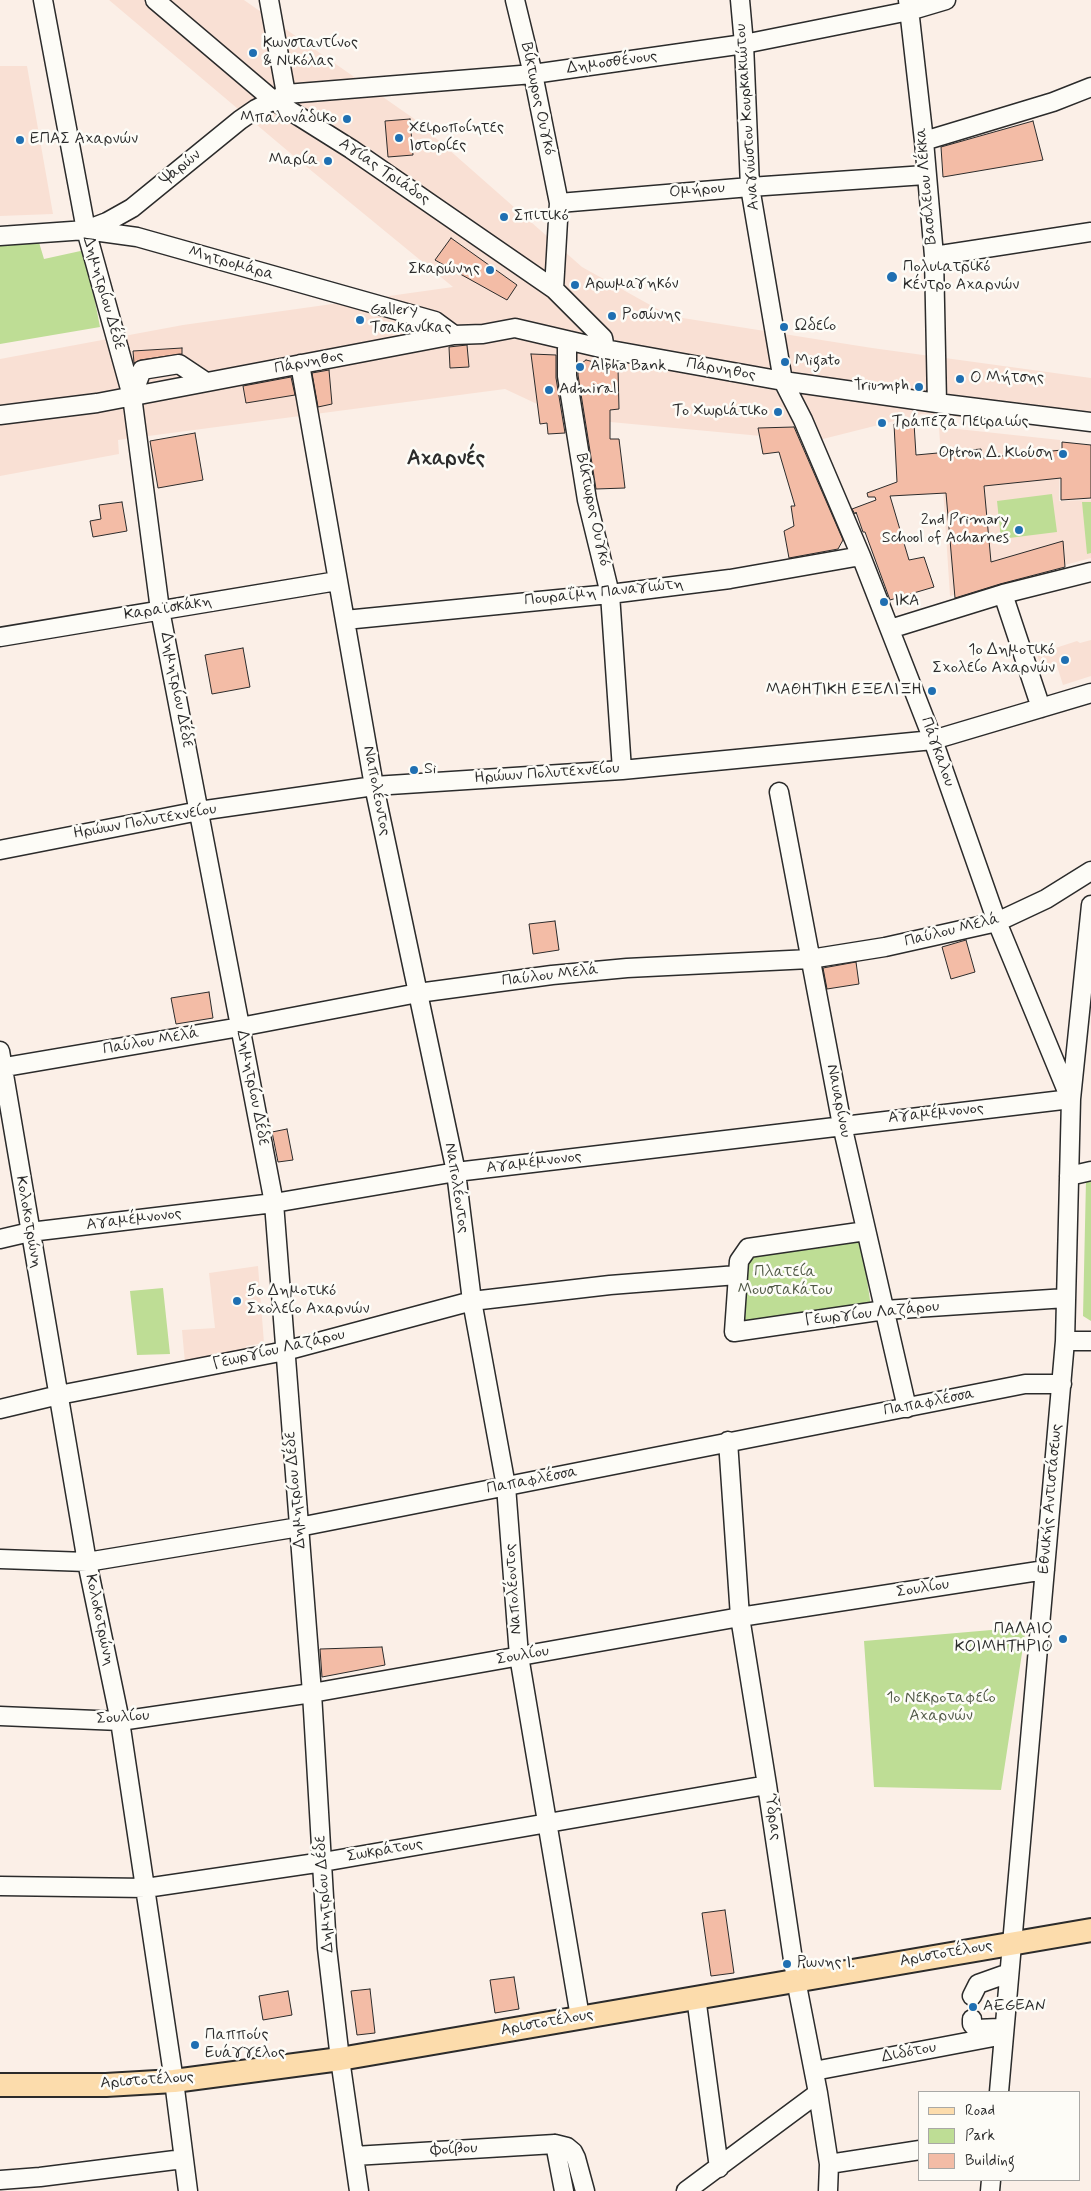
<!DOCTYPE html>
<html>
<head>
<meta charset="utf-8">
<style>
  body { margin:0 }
  #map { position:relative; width:1091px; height:2191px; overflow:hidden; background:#fbefe7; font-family:Mynerve,sans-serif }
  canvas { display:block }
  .legend { position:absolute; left:918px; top:2091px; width:162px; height:90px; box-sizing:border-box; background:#fdfcf7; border:1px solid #a9a8a5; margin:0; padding:6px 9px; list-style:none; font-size:15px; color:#2b2b2b }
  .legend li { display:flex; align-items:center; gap:10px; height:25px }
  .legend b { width:25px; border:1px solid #a9a8a5 }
</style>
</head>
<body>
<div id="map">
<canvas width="1091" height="2191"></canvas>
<ul class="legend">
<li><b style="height:6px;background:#fcdcac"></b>Road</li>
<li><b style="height:14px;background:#bedd95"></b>Park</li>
<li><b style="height:14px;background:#f3bca6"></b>Building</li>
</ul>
</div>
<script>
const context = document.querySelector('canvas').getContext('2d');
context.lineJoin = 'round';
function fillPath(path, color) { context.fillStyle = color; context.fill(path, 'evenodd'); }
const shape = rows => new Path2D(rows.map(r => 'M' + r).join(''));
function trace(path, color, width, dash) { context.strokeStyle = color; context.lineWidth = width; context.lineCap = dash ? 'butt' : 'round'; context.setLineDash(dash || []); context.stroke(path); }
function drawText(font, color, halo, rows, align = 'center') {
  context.font = font + ' Mynerve,sans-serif'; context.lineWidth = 5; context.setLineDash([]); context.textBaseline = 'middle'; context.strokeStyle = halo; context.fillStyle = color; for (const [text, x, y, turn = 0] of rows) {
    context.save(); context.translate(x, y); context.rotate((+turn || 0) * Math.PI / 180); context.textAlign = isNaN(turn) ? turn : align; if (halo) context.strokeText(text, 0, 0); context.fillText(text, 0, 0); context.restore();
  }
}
const built = shape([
  [109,0,244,0,413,118,582,267,670,316,872,348,1091,378,1091,427,922,414,815,441,567,418,505,389,118,440,119,454,0,476,0,359,183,325,453,287,302,163],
  [0,66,27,66,53,214,0,216],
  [939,427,1060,440,1059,501,1091,500,1091,558,950,596],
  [1091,640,1091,676,1063,685,1057,666,1042,670,1037,654,1077,641,1080,643],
  [258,1266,264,1343,246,1346,247,1352,185,1363,182,1330,215,1328,209,1273]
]);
const green = shape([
  [38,239,44,259,85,250,100,327,0,344,0,244],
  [1052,494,1057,532,1001,539,997,501],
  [1082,502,1091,502,1091,553,1087,554],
  [1086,1180,1091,1180,1091,1321,1083,1316],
  [861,1238,871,1307,742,1323,746,1265,756,1249],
  [163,1288,170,1354,137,1355,130,1291],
  [1026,1627,1001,1790,874,1787,864,1641]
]);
const building = shape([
  [410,119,413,155,388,157,385,121,410,119],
  [1033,121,1043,160,943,177,941,147,1033,121],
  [451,238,517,285,507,300,435,260,451,238],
  [467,345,469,367,450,368,449,347,467,345],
  [182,348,182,354,140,360,134,363,133,351,182,348],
  [531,354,556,355,556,378,565,433,548,434,547,423,540,424,531,354],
  [586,360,618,368,619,409,610,410,610,439,619,439,625,488,596,489,578,375,578,366,586,360],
  [329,370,332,404,318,407,312,373,329,370],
  [291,377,295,395,246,403,243,386,291,377],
  [914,423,916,455,981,449,982,458,1062,450,1062,442,1091,445,1091,498,1061,500,1061,478,984,486,991,562,1063,541,1065,567,1000,584,955,598,946,493,890,496,909,560,924,557,934,587,890,600,865,532,863,532,856,512,855,514,852,509,876,500,875,497,868,497,867,493,897,482,894,424,914,423],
  [794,427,843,540,838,549,789,558,784,531,794,526,791,506,795,506,779,452,763,454,758,428,794,427],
  [195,433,203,480,158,488,150,441,195,433],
  [122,502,127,531,93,537,90,521,101,519,99,505,122,502],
  [243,648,250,687,212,694,205,655,243,648],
  [555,921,559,950,533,954,529,924,555,921],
  [966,940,975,972,951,979,942,947,966,940],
  [856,962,859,984,827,989,823,968,856,962],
  [209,992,213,1018,176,1024,171,998,209,992],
  [287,1129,293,1160,278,1162,272,1132,287,1129],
  [382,1647,385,1665,322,1677,320,1649,382,1647],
  [725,1910,734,1973,711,1976,702,1913,725,1910],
  [514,1977,519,2009,495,2013,490,1980,514,1977],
  [370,1989,375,2033,357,2035,351,1991,370,1989],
  [288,1991,292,2015,263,2020,259,1996,288,1991]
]);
const minor = shape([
  [43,0,86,230,132,396,160,610,274,1203,312,1693,327,1948,340,2059,359,2191],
  [155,0,273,100,351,149,554,289,603,338,605,349],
  [269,0,286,94],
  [515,0,533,74,559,203,554,289],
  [740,0,744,44,750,187,783,381,803,420,861,556,933,740,997,922,1069,1096],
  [908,0,924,141,934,256,937,403],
  [924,141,1053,102,1091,87],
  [559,203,750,187,925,175],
  [86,230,107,222,132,208,240,120,256,109,286,94,533,74,744,44,909,11,946,0],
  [0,236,86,230,137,237,435,321,454,335],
  [934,256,1091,232],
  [567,340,567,376,587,500,610,594,622,770],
  [300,364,374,786,456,1172,472,1301,506,1486,519,1656,580,2017],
  [132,396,142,370,179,364,206,382],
  [0,415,97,403,454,335,483,334,515,328,605,349,783,381,937,403,1091,422],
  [1003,594,1041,708],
  [345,620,610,594,730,579,861,556],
  [890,629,1003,594,1091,572],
  [0,637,337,581],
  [779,792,842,1125,907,1408],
  [0,850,199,811,374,786,622,770,933,740,1091,693],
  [0,1051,87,1562,120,1721,174,2081,188,2191],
  [0,1068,240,1027,418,993,552,975,627,968,810,959,885,947,997,922,1046,899,1091,871],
  [1069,1176,1091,1171],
  [866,1231,748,1248,739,1261,734,1332,885,1310,1066,1298],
  [0,1239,30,1232,274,1203,456,1172,1071,1099],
  [1065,1341,1091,1341],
  [0,1409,59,1395,285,1351,472,1301,610,1285,737,1275],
  [728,1441,740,1617,767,1785,796,1980,818,2093,829,2164,828,2191],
  [0,1559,87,1562,299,1527,1025,1384,1062,1384],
  [0,1716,120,1721,312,1693,740,1617,1045,1570],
  [0,1886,146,1888,323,1862,767,1785],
  [972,1996,978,1984,1009,1973],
  [696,1997,719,2168],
  [972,2019,972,2024,976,2029,999,2028],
  [814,2071,1004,2035],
  [999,2092,1065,1341,1071,1099,1091,905],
  [555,2144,564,2191],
  [354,2156,555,2144,567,2147,573,2152,576,2158,585,2191],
  [829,2164,920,2150],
  [0,2180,40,2177,183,2159],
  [686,2191,818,2093],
  [990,2191,991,2180]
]);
const major = shape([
  [0,2085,106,2085,174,2081,340,2059,1091,1930]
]);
const markers = [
  [253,53,5,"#1f6fb2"],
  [347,119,5,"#1f6fb2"],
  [399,138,5,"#1f6fb2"],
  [20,140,5,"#1f6fb2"],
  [328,161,5,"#1f6fb2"],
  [504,217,5,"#1f6fb2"],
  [490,270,5,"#1f6fb2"],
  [892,277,6,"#1f6fb2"],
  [575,285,5,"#1f6fb2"],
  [612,316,5,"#1f6fb2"],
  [360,320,5,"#1f6fb2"],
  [784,327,5,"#1f6fb2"],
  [785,362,5,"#1f6fb2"],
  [580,367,5,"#1f6fb2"],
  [960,379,5,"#1f6fb2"],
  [919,387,5,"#1f6fb2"],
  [549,390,5,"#1f6fb2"],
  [778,412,5,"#1f6fb2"],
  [882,423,5,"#1f6fb2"],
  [1063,454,5,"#1f6fb2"],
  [1019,530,5,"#1f6fb2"],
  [884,602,5,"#1f6fb2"],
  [1065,660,5,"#1f6fb2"],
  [932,691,5,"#1f6fb2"],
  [414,770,5,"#1f6fb2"],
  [237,1301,5,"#1f6fb2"],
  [1063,1639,5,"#1f6fb2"],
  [787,1964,5,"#1f6fb2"],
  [973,2007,5,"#1f6fb2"],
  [195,2045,5,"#1f6fb2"]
];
const poiNames = [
  ["Κωνσταντίνος",263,44],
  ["& Νικόλας",263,62],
  ["Μπαλονάδικο",337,119,"right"],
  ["Χειροποίητες",409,129],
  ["Ιστορίες",409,147],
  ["ΕΠΑΣ Αχαρνών",30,140],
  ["Μαρία",318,161,"right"],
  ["Σπιτικό",514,217],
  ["Πολυιατρικό",903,268],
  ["Κέντρο Αχαρνών",903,286],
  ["Σκαρώνης",480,270,"right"],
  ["Αρωμαγηκόν",585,285],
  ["Gallery",370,311],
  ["Τσακανίκας",370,329],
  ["Ροσώνης",622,316],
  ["Ωδείο",794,327],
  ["Migato",795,362],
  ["Alpha Bank",590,367],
  ["Ο Μήτσης",970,379],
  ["Triumph",909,387,"right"],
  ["Admiral",559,390],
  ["Το Χωριάτικο",768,412,"right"],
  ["Τράπεζα Πειραιώς",892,423],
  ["Optron Δ. Κιούση",1053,454,"right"],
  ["2nd Primary",1009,521,"right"],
  ["School of Acharnes",1009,539,"right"],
  ["ΙΚΑ",894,602],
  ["1ο Δημοτικό",1055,651,"right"],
  ["Σχολείο Αχαρνών",1055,669,"right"],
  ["ΜΑΘΗΤΙΚΗ ΕΞΕΛΙΞΗ",922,691,"right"],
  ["Si",424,770],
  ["5ο Δημοτικό",247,1292],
  ["Σχολείο Αχαρνών",247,1310],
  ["ΠΑΛΑΙΟ",1053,1630,"right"],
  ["ΚΟΙΜΗΤΗΡΙΟ",1053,1648,"right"],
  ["Ρωνης Ι.",797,1964],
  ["AEGEAN",983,2007],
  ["Παππούς",205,2036],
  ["Ευάγγελος",205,2054]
];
const streetNames = [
  ["Δημοσθένους",612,63,-8],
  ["Βίκτωρος Ουγκό",537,99,78],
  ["Αναγνώστου Κουρκακιώτου",748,117,-94],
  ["Ψαρών",181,168,-39],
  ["Αγίας Τριάδος",384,172,34],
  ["Βασίλειου Λέκκα",927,186,-95],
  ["Ομήρου",697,191,-5],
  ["Μητρομάρα",231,264,16],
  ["Δημητρίου Δέδε",103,293,74],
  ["Πάρνηθος",309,363,-11],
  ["Πάρνηθος",721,370,10],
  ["Βίκτωρος Ουγκό",592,510,78],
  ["Πουραΐμη Παναγιώτη",604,593,-6],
  ["Καραϊσκάκη",168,609,-9],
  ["Δημητρίου Δέδε",176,690,79],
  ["Πάγκαλου",937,752,70],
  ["Ηρώων Πολυτεχνείου",547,774,-4],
  ["Ναπολέοντος",376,791,79],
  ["Ηρώων Πολυτεχνείου",145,822,-10],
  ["Παύλου Μελά",952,931,-14],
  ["Παύλου Μελά",550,976,-7],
  ["Παύλου Μελά",151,1042,-10],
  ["Δημητρίου Δέδε",252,1088,79],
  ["Ναυαρίνου",838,1101,79],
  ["Αγαμέμνονος",936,1114,-6],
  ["Αγαμέμνονος",534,1163,-7],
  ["Ναπολέοντος",456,1188,81],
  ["Αγαμέμνονος",134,1220,-7],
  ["Κολοκοτρώνη",28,1222,80],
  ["Γεωργίου Λαζάρου",872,1314,-6],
  ["Γεωργίου Λαζάρου",279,1350,-13],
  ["Παπαφλέσσα",929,1403,-11],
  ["Παπαφλέσσα",532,1481,-11],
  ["Δημητρίου Δέδε",296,1490,-95],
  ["Εθνικής Αντιστάσεως",1051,1499,-85],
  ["Ναπολέοντος",514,1589,-94],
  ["Σουλίου",923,1589,-9],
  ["Κολοκοτρώνη",99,1620,78],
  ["Σουλίου",523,1656,-10],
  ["Σουλίου",123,1718,-4],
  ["Ύδρας",772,1817,82],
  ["Σωκράτους",385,1851,-10],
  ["Δημητρίου Δέδε",325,1894,-94],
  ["Αριστοτέλους",946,1954,-10],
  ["Αριστοτέλους",547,2023,-10],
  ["Διδότου",909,2053,-11],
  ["Αριστοτέλους",147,2081,-4],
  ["Φοίβου",454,2150,-3]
];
const parkNames = [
  ["Πλατεία",785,1273],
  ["Μουστακάτου",785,1291],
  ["1ο Νεκροταφείο",941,1699],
  ["Αχαρνών",941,1717]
];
const districtNames = [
  ["Αχαρνές",446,460]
];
fillPath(built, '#f9e0d4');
fillPath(green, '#bedd95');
fillPath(building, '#f3bca6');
trace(building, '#2b2b2b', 1);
trace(minor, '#2b2b2b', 21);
trace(major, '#2b2b2b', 26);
trace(minor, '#fdfcf7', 18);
trace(major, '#fcdcac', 22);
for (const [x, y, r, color] of markers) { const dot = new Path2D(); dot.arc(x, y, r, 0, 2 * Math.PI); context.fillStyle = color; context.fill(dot); trace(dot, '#fdfcf7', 2); }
drawText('16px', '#2b2b2b', '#fdfcf7', poiNames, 'left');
drawText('16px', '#2b2b2b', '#fdfcf7', streetNames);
drawText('16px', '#505846', '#fdfcf7', parkNames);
drawText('bold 21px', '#2b2b2b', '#fdfcf7', districtNames);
</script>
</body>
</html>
